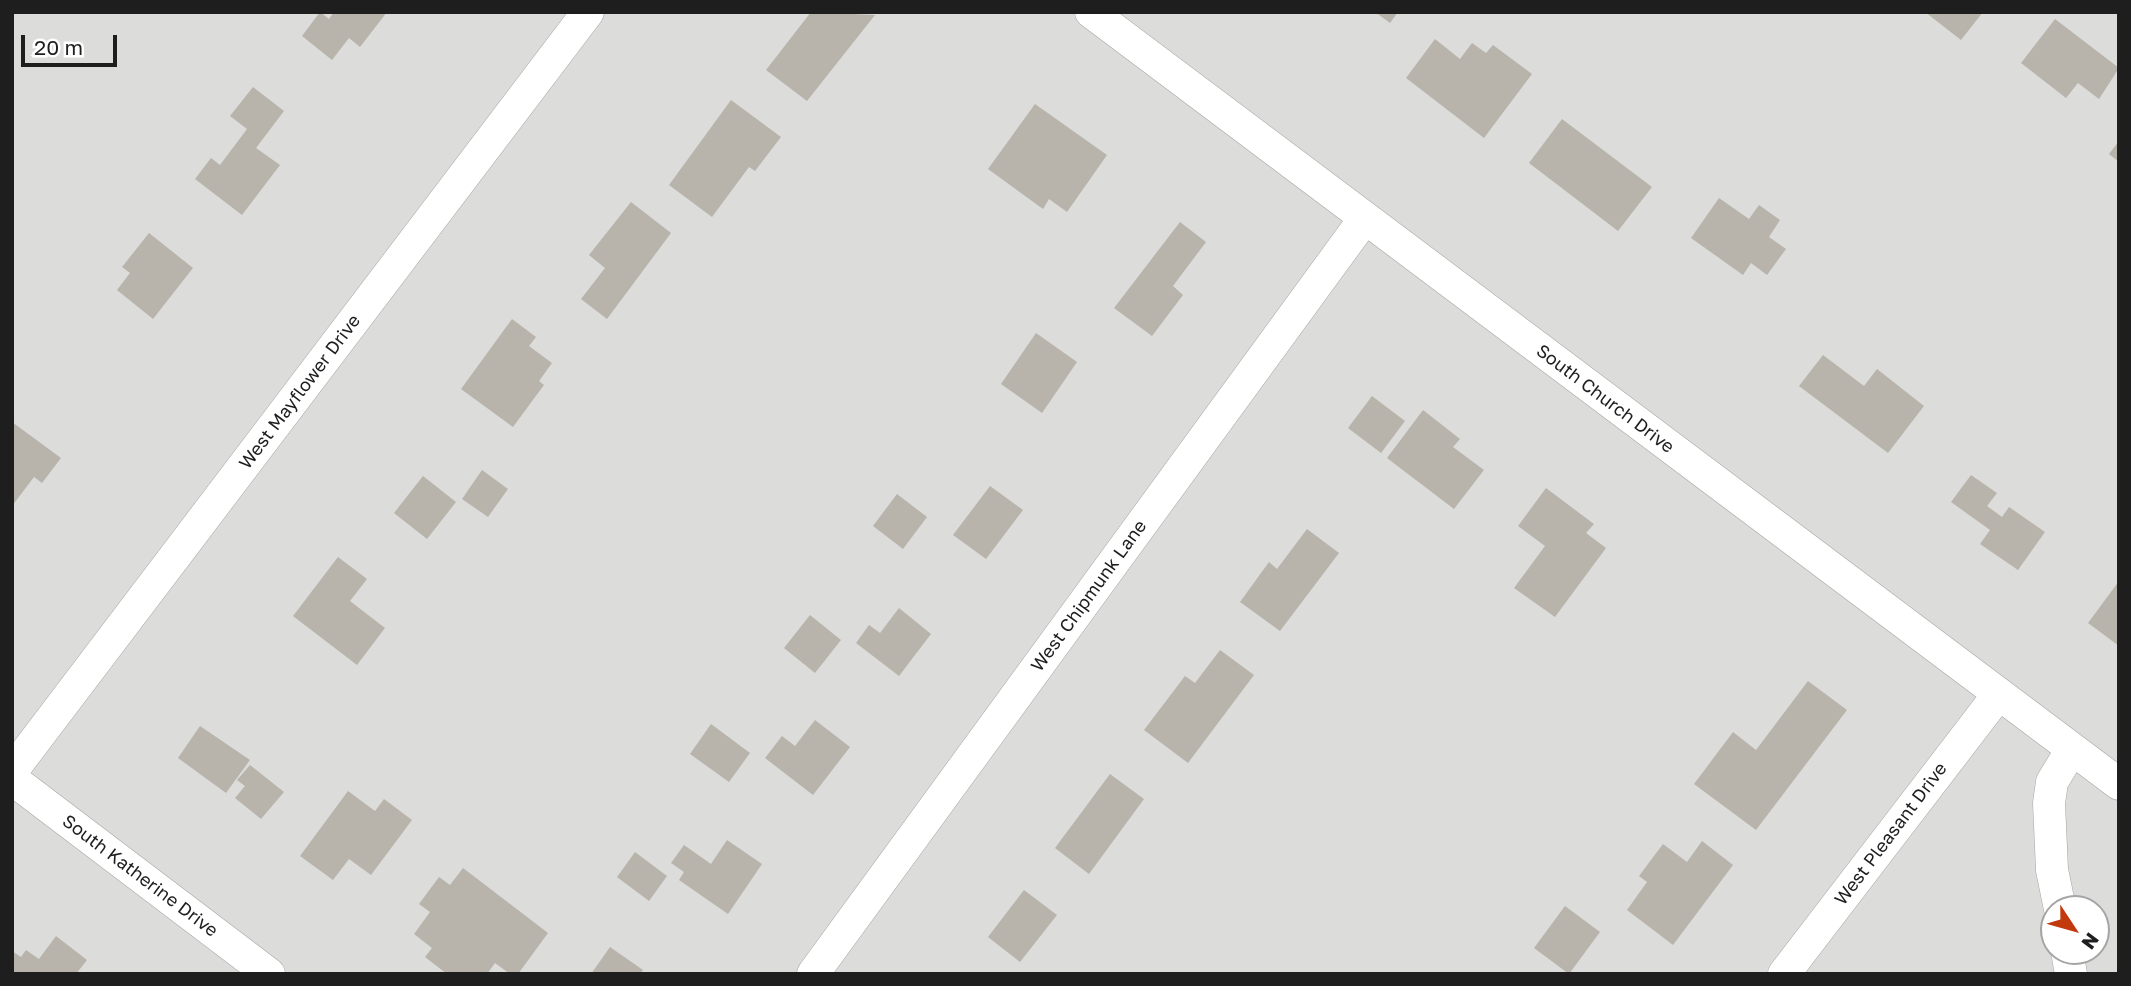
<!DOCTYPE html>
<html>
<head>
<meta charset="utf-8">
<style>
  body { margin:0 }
  #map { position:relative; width:2131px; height:986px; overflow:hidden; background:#efeee5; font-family:"Golos Text",sans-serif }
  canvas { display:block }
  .frame { position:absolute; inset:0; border:14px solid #1e1e1e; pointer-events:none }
  .north { position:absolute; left:2040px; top:895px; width:70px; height:70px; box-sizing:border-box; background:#fff; border:2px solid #a5a5a5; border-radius:50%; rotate:126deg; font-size:19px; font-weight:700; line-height:28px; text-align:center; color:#1e1e1e }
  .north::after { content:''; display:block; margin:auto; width:24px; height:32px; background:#c1390c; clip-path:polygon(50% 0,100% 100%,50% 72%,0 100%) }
  .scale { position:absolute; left:21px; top:35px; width:96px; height:32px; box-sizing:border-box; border:4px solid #1e1e1e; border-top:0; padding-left:9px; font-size:21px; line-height:24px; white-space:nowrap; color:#1e1e1e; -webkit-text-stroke:5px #fff; paint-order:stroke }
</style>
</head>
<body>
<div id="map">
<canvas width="2131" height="986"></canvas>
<div class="frame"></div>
<div class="north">N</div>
<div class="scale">20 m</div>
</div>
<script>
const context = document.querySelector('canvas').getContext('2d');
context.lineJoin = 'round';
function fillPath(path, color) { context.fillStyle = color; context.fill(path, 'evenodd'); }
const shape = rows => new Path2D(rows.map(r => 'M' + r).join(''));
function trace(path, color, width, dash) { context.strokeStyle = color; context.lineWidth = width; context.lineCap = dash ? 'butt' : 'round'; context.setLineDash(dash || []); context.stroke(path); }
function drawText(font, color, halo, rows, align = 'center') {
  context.font = font + ' "Golos Text",sans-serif'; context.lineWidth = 5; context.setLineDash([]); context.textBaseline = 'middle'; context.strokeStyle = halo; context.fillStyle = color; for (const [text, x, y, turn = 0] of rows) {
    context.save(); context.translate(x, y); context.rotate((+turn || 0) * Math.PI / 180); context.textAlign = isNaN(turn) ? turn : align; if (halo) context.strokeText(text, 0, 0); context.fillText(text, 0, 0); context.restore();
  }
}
const residential = shape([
  [12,12,2119,12,2119,974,12,974],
  [2054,909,2096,909,2096,951,2054,951]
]);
const building = shape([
  [320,12,329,19,334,12,387,12,360,47,349,38,332,60,302,36],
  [811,12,875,15,807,101,766,70],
  [1375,12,1398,12,1390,23],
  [1925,12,1983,12,1961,40],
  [2055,19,2119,68,2099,99,2078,83,2066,98,2021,63],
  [1435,39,1460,59,1472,43,1486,53,1493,45,1532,74,1484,138,1406,78],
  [253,87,284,111,256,148,280,165,242,215,195,179,211,158,220,165,247,129,230,116],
  [731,100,781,137,755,171,749,167,712,217,669,185],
  [1035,104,1107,155,1067,212,1049,199,1043,209,988,169],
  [1562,119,1652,187,1618,231,1529,163],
  [2119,141,2119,162,2109,154],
  [1719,198,1749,219,1759,205,1780,220,1769,237,1786,249,1767,275,1751,263,1743,275,1691,238],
  [631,202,671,233,607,319,581,299,605,268,589,255],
  [1180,222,1206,242,1173,286,1183,295,1152,336,1114,308],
  [149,233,193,268,153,319,117,290,130,273,122,267],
  [512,319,536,337,529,346,552,363,539,381,544,385,513,427,461,389],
  [1036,333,1077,362,1042,413,1001,384],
  [1823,355,1864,386,1877,369,1924,406,1888,453,1799,386],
  [1372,396,1405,421,1381,453,1348,428],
  [1423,410,1460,439,1453,447,1484,470,1454,509,1387,458],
  [12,422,61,458,42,483,34,477,12,506],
  [482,470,508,489,488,517,462,499],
  [1971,475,1997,493,1987,506,2002,517,2009,507,2045,532,2018,570,1980,544,1990,530,1951,502],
  [423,476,456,502,427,539,394,513],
  [990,486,1023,510,986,559,953,535],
  [1546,488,1594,524,1586,533,1606,548,1555,617,1514,588,1545,546,1518,526],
  [897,494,927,517,903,549,873,526],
  [1307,529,1339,553,1280,631,1240,602,1269,562,1277,569],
  [338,557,367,579,350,601,385,628,357,665,293,616],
  [2119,581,2119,646,2088,623],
  [899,608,931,634,899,676,856,643,869,625,880,633],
  [810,615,841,640,815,673,784,648],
  [1220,650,1254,675,1188,763,1144,730,1185,676,1195,683],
  [1808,681,1847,710,1756,830,1694,784,1733,732,1756,750],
  [815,720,850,747,813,795,765,758,782,736,795,746],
  [711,724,750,753,729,782,690,754],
  [200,726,250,760,226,793,178,758],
  [250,765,284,792,261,819,235,798,245,786,237,780],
  [1110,774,1144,799,1089,874,1055,848],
  [348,791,375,811,384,799,412,820,371,875,349,859,333,880,300,856],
  [727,840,762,864,728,914,679,880,684,872,671,863,684,845,711,864],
  [1702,841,1733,865,1673,945,1627,910,1647,882,1639,876,1663,844,1687,862],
  [635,852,667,876,649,901,617,877],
  [463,868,548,933,518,974,510,974,495,963,487,974,447,974,425,957,432,948,414,934,430,912,419,904,439,877,450,885],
  [1024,890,1057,915,1020,962,988,937],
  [1565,906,1600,932,1569,974,1534,948],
  [56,936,87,960,76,974,12,974,12,951,21,957,26,950,39,959],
  [610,947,643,970,640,974,591,974]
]);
const street = shape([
  [1091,12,2119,784],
  [12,771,588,12],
  [12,779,269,974],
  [2060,909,2052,870,2049,803,2052,782,2072,749],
  [2067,951,2071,974],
  [813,974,1365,218],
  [1784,974,1998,695]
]);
const streetNames = [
  ["West Mayflower Drive",300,392,-53],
  ["South Church Drive",1605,399,37],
  ["West Chipmunk Lane",1089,596,-54],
  ["West Pleasant Drive",1891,834,-53],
  ["South Katherine Drive",140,876,37]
];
fillPath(residential, '#dcdcdb');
fillPath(building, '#b8b4ab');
trace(street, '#a5a5a5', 33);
trace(street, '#fff', 32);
drawText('18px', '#1e1e1e', '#fff', streetNames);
</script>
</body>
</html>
